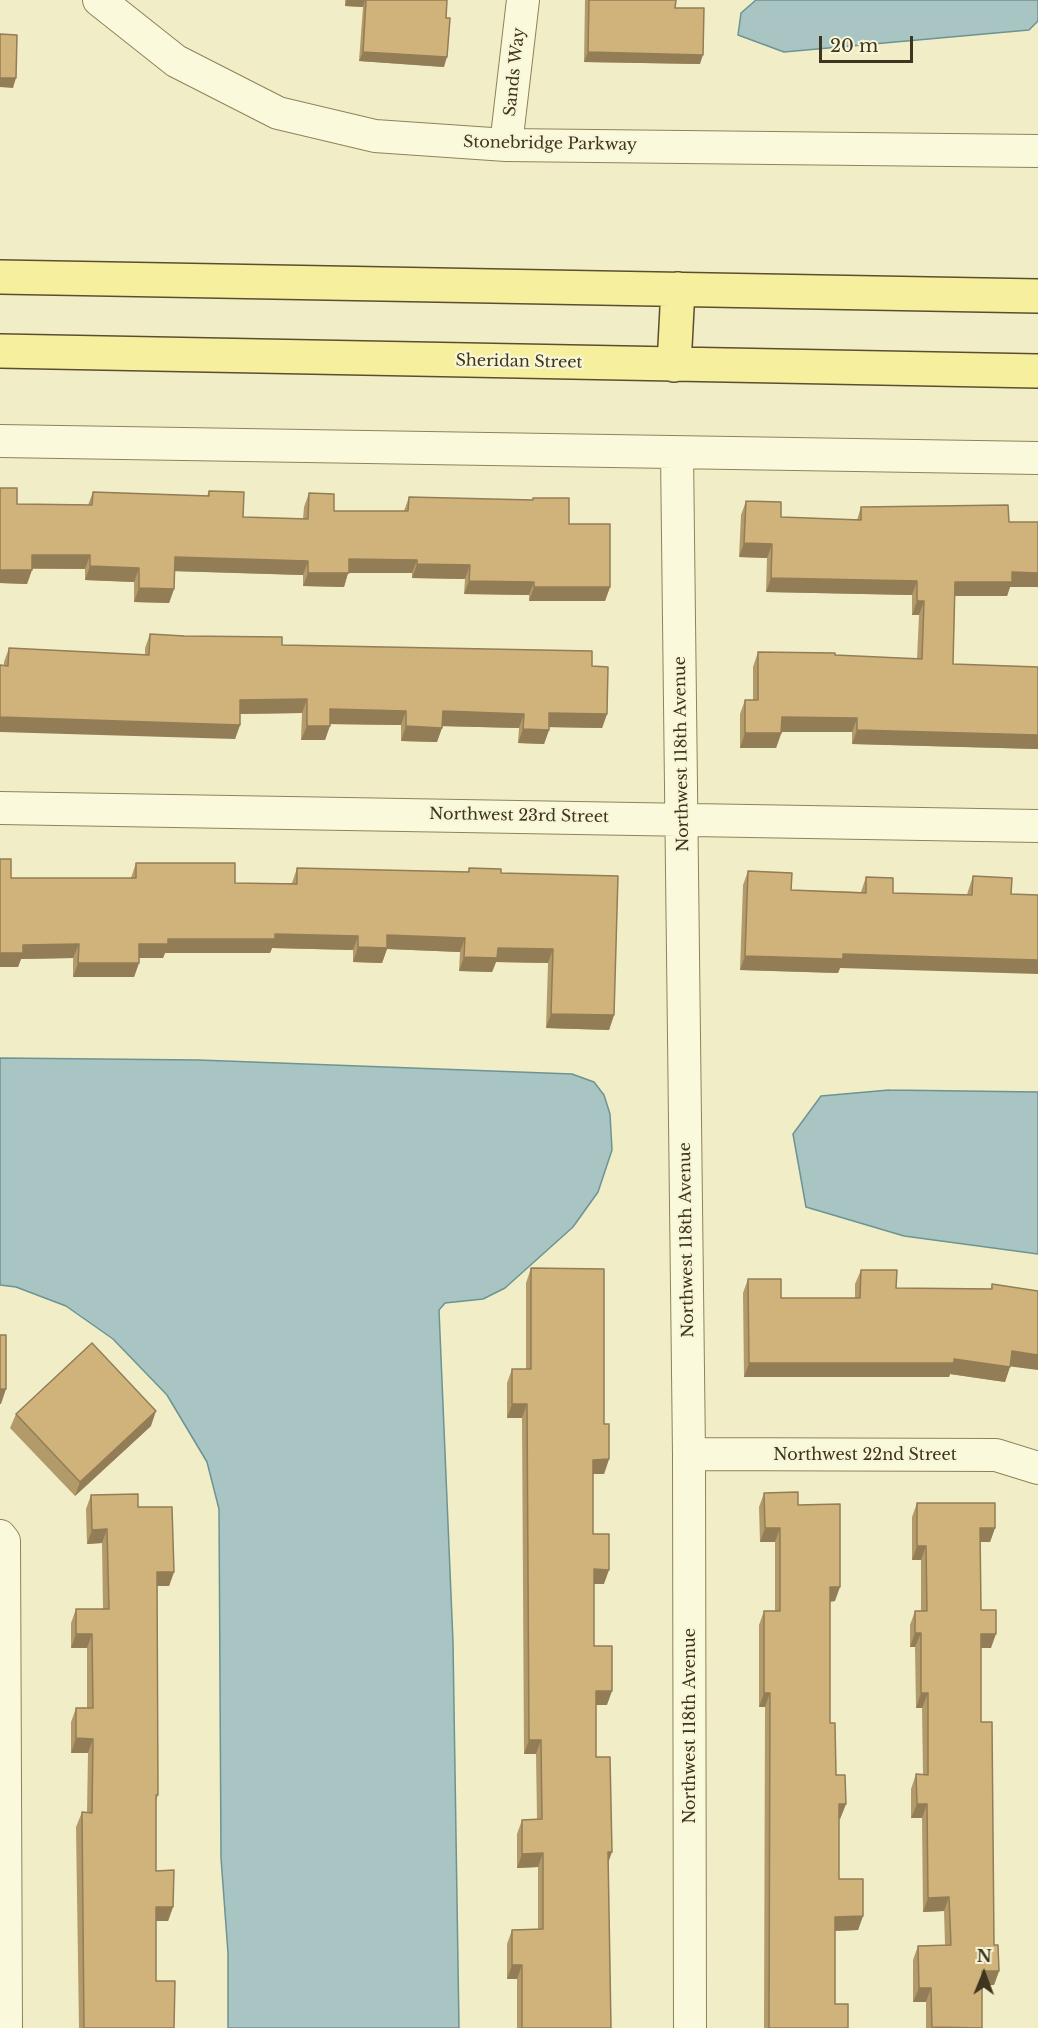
<!DOCTYPE html>
<html>
<head>
<meta charset="utf-8">
<style>
  body { margin:0 }
  #map { position:relative; width:1038px; height:2028px; overflow:hidden; background:#f1eec7; font-family:"Libre Baskerville",serif }
  canvas { display:block }
  .north { position:absolute; left:954px; top:1944px; width:60px; height:60px; -webkit-text-stroke:4px #f8f6d7; paint-order:stroke; rotate:1deg; font-size:16px; font-weight:700; line-height:24px; text-align:center; color:#3d351f }
  .north::after { content:''; display:block; margin:auto; width:21px; height:27px; background:#3d351f; clip-path:polygon(50% 0,100% 100%,50% 72%,0 100%) }
  .scale { position:absolute; left:819px; top:36px; width:94px; height:27px; box-sizing:border-box; border:3px solid #3d351f; border-top:0; padding-left:8px; font-size:18px; line-height:21px; white-space:nowrap; color:#3d351f; -webkit-text-stroke:4px #f8f6d7; paint-order:stroke }
</style>
</head>
<body>
<div id="map">
<canvas width="1038" height="2028"></canvas>
<div class="north">N</div>
<div class="scale">20 m</div>
</div>
<script>
const context = document.querySelector('canvas').getContext('2d');
context.lineJoin = 'round';
function fillPath(path, color) { context.fillStyle = color; context.fill(path, 'evenodd'); }
const shape = rows => new Path2D(rows.map(r => 'M' + r).join(''));
function trace(path, color, width, dash) { context.strokeStyle = color; context.lineWidth = width; context.lineCap = dash ? 'butt' : 'round'; context.setLineDash(dash || []); context.stroke(path); }
function drawText(font, color, halo, rows, align = 'center') {
  context.font = font + ' "Libre Baskerville",serif'; context.lineWidth = 4.5; context.setLineDash([]); context.textBaseline = 'middle'; context.strokeStyle = halo; context.fillStyle = color; for (const [text, x, y, turn = 0] of rows) {
    context.save(); context.translate(x, y); context.rotate((+turn || 0) * Math.PI / 180); context.textAlign = isNaN(turn) ? turn : align; if (halo) context.strokeText(text, 0, 0); context.fillText(text, 0, 0); context.restore();
  }
}
const water = shape([
  [756,0,1038,0,1038,21,1029,30,784,52,738,35,741,13,756,0],
  [0,1058,199,1060,572,1074,594,1082,604,1095,610,1114,612,1150,598,1192,573,1227,505,1288,483,1299,445,1303,439,1310,453,1642,459,2028,228,2028,228,1953,221,1858,219,1509,207,1462,167,1395,113,1339,66,1306,16,1287,0,1285,0,1058],
  [889,1090,1038,1092,1038,1254,904,1236,806,1207,793,1134,821,1096,889,1090]
]);
const minor = shape([
  [99,0,176,61,278,113,375,136,506,145,1038,151],
  [506,145,523,0],
  [0,441,1038,458],
  [677,453,689,1454,690,2028],
  [0,808,1038,826],
  [689,1454,996,1455,1038,1468],
  [0,1536,4,1541,6,2028]
]);
const major = shape([
  [0,277,1038,296],
  [0,351,1038,371],
  [674,365,678,289]
]);
const wall = shape([
  [345,0,447,0,444,67,359,61,363,7,345,6],
  [585,0,676,0,675,8,700,64,584,62],
  [0,488,17,504,88,505,93,492,207,496,209,491,243,517,303,519,304,507,309,493,334,511,404,511,409,497,533,500,533,498,569,524,610,587,605,601,529,601,529,595,464,594,465,579,412,578,412,573,348,573,344,587,303,586,303,575,174,571,174,589,169,603,134,602,134,582,85,580,85,569,32,569,27,584,0,583],
  [746,501,781,517,857,520,861,507,1009,522,1038,522,1038,587,1010,587,1007,596,955,596,953,664,1038,667,1038,749,852,744,852,732,782,732,776,748,740,748,740,714,745,700,753,700,753,667,758,652,917,659,919,615,912,615,912,595,766,592,767,558,739,557,741,515],
  [150,634,282,645,592,666,607,714,602,728,549,727,549,730,544,744,518,743,519,728,442,726,437,742,401,741,401,725,330,724,325,740,301,740,302,713,240,714,240,725,235,739,4,666,4,662,9,648,145,655,145,648],
  [0,859,11,878,131,878,136,863,235,883,292,883,297,868,468,872,469,868,501,873,614,1015,609,1030,546,1028,548,963,496,962,492,972,459,971,460,952,387,949,382,963,353,962,353,950,272,948,270,953,165,953,163,958,139,958,139,963,134,977,73,977,73,958,21,959,18,967,0,967],
  [748,871,791,890,861,892,866,877,893,893,967,895,968,891,973,876,1012,878,840,968,838,973,740,970,743,885],
  [531,1268,604,1424,609,1459,604,1474,593,1474,593,1534,604,1584,594,1584,594,1646,607,1705,596,1705,596,1757,608,1862,611,2028,517,2028,517,1979,507,1979,507,1944,512,1930,538,1929,538,1867,517,1868,517,1834,522,1820,537,1819,536,1754,524,1754,522,1418,507,1418,507,1383,512,1369,526,1369,526,1283],
  [861,1270,896,1288,991,1289,992,1284,1010,1366,1005,1382,950,1374,949,1377,744,1377,743,1293,748,1279,781,1298,855,1298,855,1284],
  [16,1414,151,1426,75,1496,10,1428],
  [764,1493,798,1505,835,1601,830,1602,830,1723,836,1775,846,1804,840,1819,839,1819,839,1879,863,1916,858,1930,835,1931,835,2004,848,2028,764,2028,765,1707,759,1707,759,1625,764,1611,775,1611,775,1542,760,1542,759,1507],
  [91,1495,138,1507,174,1572,169,1586,157,1586,158,1795,156,1801,156,1871,173,1907,168,1921,156,1921,156,1981,174,2028,79,2028,76,1827,82,1812,87,1813,88,1753,71,1753,71,1722,76,1708,87,1708,87,1648,71,1648,71,1623,76,1609,103,1609,102,1543,87,1544,86,1509],
  [917,1503,995,1528,990,1542,980,1542,981,1610,991,1648,981,1648,981,1722,994,1945,999,1971,994,1985,982,1985,982,2028,926,2028,926,2002,913,2002,913,1960,918,1946,945,1945,944,1911,923,1912,922,1818,911,1818,911,1789,916,1774,923,1775,922,1708,916,1708,915,1647,910,1647,910,1625,915,1611,921,1611,921,1560,912,1560,912,1517]
]);
const shadedWall = shape([
  [347,0,365,0,363,7,345,6],
  [363,52,447,57,444,67,359,61],
  [588,52,703,55,700,64,584,62],
  [0,78,16,78,13,88,0,87],
  [744,543,772,544,767,558,739,557],
  [32,555,90,555,85,569,27,568],
  [175,557,308,561,303,575,170,571],
  [349,559,417,560,412,573,348,573,344,587,303,586,308,573],
  [417,564,470,565,465,579,412,578],
  [90,566,139,568,134,582,85,580],
  [0,570,32,570,27,584,0,583],
  [1012,572,1038,573,1038,587,1010,587,1007,596,950,596,955,582],
  [771,578,917,581,912,595,766,592],
  [469,581,534,582,529,595,464,594],
  [534,587,610,587,605,601,529,601],
  [139,588,174,589,169,603,134,602],
  [917,601,924,601,919,615,912,615],
  [307,699,302,713,235,714,240,700],
  [330,709,406,711,401,725,325,724],
  [443,711,524,714,519,728,438,726],
  [549,713,607,714,602,728,544,727],
  [0,717,240,725,235,739,0,732],
  [782,717,857,718,852,732,777,732],
  [307,726,330,726,325,740,301,740],
  [406,726,442,728,437,742,401,741],
  [523,729,549,730,544,744,518,743],
  [857,730,1038,735,1038,749,852,744],
  [745,733,781,733,776,748,740,748],
  [275,934,358,936,353,950,272,948,270,953,165,953,163,958,134,958,139,944,168,939],
  [387,935,465,938,460,952,387,949,382,963,353,962,358,947],
  [79,944,73,958,21,959,18,967,0,967,0,953,23,945],
  [498,948,553,949,548,963,496,962,492,972,459,971,464,957],
  [843,954,1038,960,1038,974,840,968,838,973,740,970,745,956],
  [78,963,139,963,134,977,73,977],
  [551,1014,614,1015,609,1030,546,1028],
  [1012,1351,1038,1355,1038,1370,1007,1366],
  [954,1359,1010,1367,1005,1382,950,1374,949,1377,744,1377,749,1363],
  [0,1389,6,1389,1,1404,0,1404],
  [512,1404,527,1404,522,1418,507,1418],
  [156,1411,151,1426,75,1496,80,1482],
  [609,1459,604,1474,588,1474,593,1460],
  [765,1528,780,1528,775,1542,760,1542],
  [980,1528,995,1528,990,1542,975,1542],
  [107,1529,102,1543,87,1544,92,1530],
  [917,1546,926,1546,921,1560,912,1560],
  [594,1569,609,1570,604,1584,589,1584],
  [157,1572,174,1572,169,1586,152,1586],
  [830,1587,840,1587,835,1601,825,1602],
  [915,1633,921,1633,915,1647,910,1647],
  [76,1634,92,1634,87,1648,71,1648],
  [981,1634,996,1634,991,1648,976,1648],
  [596,1691,612,1691,607,1705,591,1705],
  [764,1693,770,1693,765,1707,759,1707],
  [921,1693,928,1693,922,1708,916,1708],
  [76,1738,93,1739,88,1753,71,1753],
  [529,1740,541,1740,536,1754,524,1754],
  [839,1804,846,1804,840,1819,834,1819],
  [917,1804,927,1804,922,1818,911,1818],
  [608,1852,612,1852,607,1866],
  [543,1853,538,1867,517,1868,522,1854],
  [949,1897,944,1911,923,1912,928,1898],
  [156,1907,173,1907,168,1921,151,1921],
  [863,1916,858,1930,830,1931,835,1917],
  [512,1965,522,1965,517,1979,507,1979],
  [982,1971,999,1971,994,1985,977,1986],
  [919,1988,931,1988,926,2002,913,2002]
]);
const building = shape([
  [366,0,447,0,446,18,450,18,447,57,363,52,366,0],
  [589,0,676,0,675,8,704,8,703,55,588,52,589,0],
  [0,34,17,35,16,78,0,78,0,34],
  [0,488,17,488,17,504,92,505,93,492,209,496,209,491,244,492,243,517,308,519,309,493,334,494,334,511,408,511,409,497,533,500,533,498,569,498,569,524,610,524,610,587,534,587,534,582,469,581,470,565,417,564,417,560,349,559,349,573,308,573,308,561,175,557,174,589,139,588,139,568,90,566,90,555,32,555,32,570,0,570,0,488],
  [746,501,781,502,781,517,861,520,861,507,1008,505,1009,522,1038,522,1038,573,1012,572,1012,582,955,582,953,664,1038,667,1038,735,857,730,857,718,782,717,781,733,745,733,745,700,758,700,758,652,835,653,835,655,922,659,924,601,917,601,917,581,771,578,772,544,744,543,746,501],
  [150,634,184,636,282,637,282,645,592,651,592,666,608,667,607,714,549,713,549,730,523,729,524,714,443,711,442,728,406,726,406,711,330,709,330,726,307,726,307,699,240,700,240,725,0,717,0,665,8,666,9,648,149,655,150,634],
  [0,859,11,859,11,878,136,878,136,863,235,863,235,883,297,884,297,868,469,872,469,868,501,869,501,873,618,876,614,1015,551,1014,553,949,498,948,497,958,464,957,465,938,387,935,387,948,358,947,358,936,275,934,275,939,168,939,168,944,139,944,139,963,78,963,79,944,23,945,23,953,0,953,0,859],
  [748,871,792,873,791,890,866,893,866,877,893,878,893,893,972,895,973,876,1012,878,1011,894,1038,895,1038,960,843,954,843,959,745,956,748,871],
  [531,1268,604,1269,604,1424,609,1424,609,1459,593,1460,593,1534,609,1534,609,1570,594,1569,594,1646,612,1646,612,1691,596,1691,596,1757,610,1757,612,1852,608,1852,611,2028,522,2028,522,1965,512,1965,512,1930,543,1929,543,1853,522,1854,522,1820,542,1819,541,1740,529,1740,527,1404,512,1404,512,1369,531,1369,531,1268],
  [861,1270,897,1270,896,1288,992,1289,992,1284,1038,1291,1038,1355,1012,1351,1010,1367,954,1359,954,1363,749,1363,748,1279,781,1279,781,1298,860,1298,861,1270],
  [0,1335,6,1335,6,1389,0,1389,0,1335],
  [92,1343,156,1411,80,1482,16,1414,92,1343],
  [798,1492,798,1505,840,1504,840,1587,830,1587,830,1723,835,1723,836,1775,845,1775,846,1804,839,1804,839,1879,863,1879,863,1916,835,1917,835,2004,848,2004,848,2028,769,2028,770,1693,764,1693,764,1611,780,1611,780,1528,765,1528,764,1493,798,1492],
  [138,1494,138,1507,172,1507,174,1572,157,1572,158,1795,156,1795,156,1871,174,1870,173,1907,156,1907,156,1981,175,1981,174,2028,84,2028,82,1812,92,1813,93,1739,76,1738,76,1708,93,1708,92,1634,76,1634,76,1609,109,1609,107,1529,92,1530,91,1495,138,1494],
  [917,1503,995,1503,995,1528,980,1528,981,1610,996,1610,996,1634,981,1634,981,1722,992,1722,994,1945,998,1945,999,1971,982,1971,982,2028,932,2027,931,1988,919,1988,918,1946,951,1945,949,1897,928,1898,927,1804,917,1804,916,1774,928,1775,928,1693,921,1693,921,1633,915,1633,915,1611,927,1611,926,1546,917,1546,917,1503]
]);
const streetNames = [
  ["Sands Way",515,72,-84],
  ["Stonebridge Parkway",550,144,1],
  ["Sheridan Street",519,362,1],
  ["Northwest 118th Avenue",682,754,-91],
  ["Northwest 23rd Street",519,816,1],
  ["Northwest 118th Avenue",687,1240,-91],
  ["Northwest 22nd Street",865,1455],
  ["Northwest 118th Avenue",690,1726,-90]
];
fillPath(water, '#a8c4c3');
trace(water, '#6e9393', 1.5);
trace(minor, '#8e825b', 34);
trace(major, '#5b4e2f', 36);
trace(minor, '#fbf9db', 32);
trace(major, '#f5ef9e', 33);
fillPath(wall, '#b39a6a');
fillPath(shadedWall, '#927d56');
fillPath(building, '#d0b37b');
trace(building, '#927d56', 1.5);
drawText('16px', '#3d351f', '#f8f6d7', streetNames);
</script>
</body>
</html>
